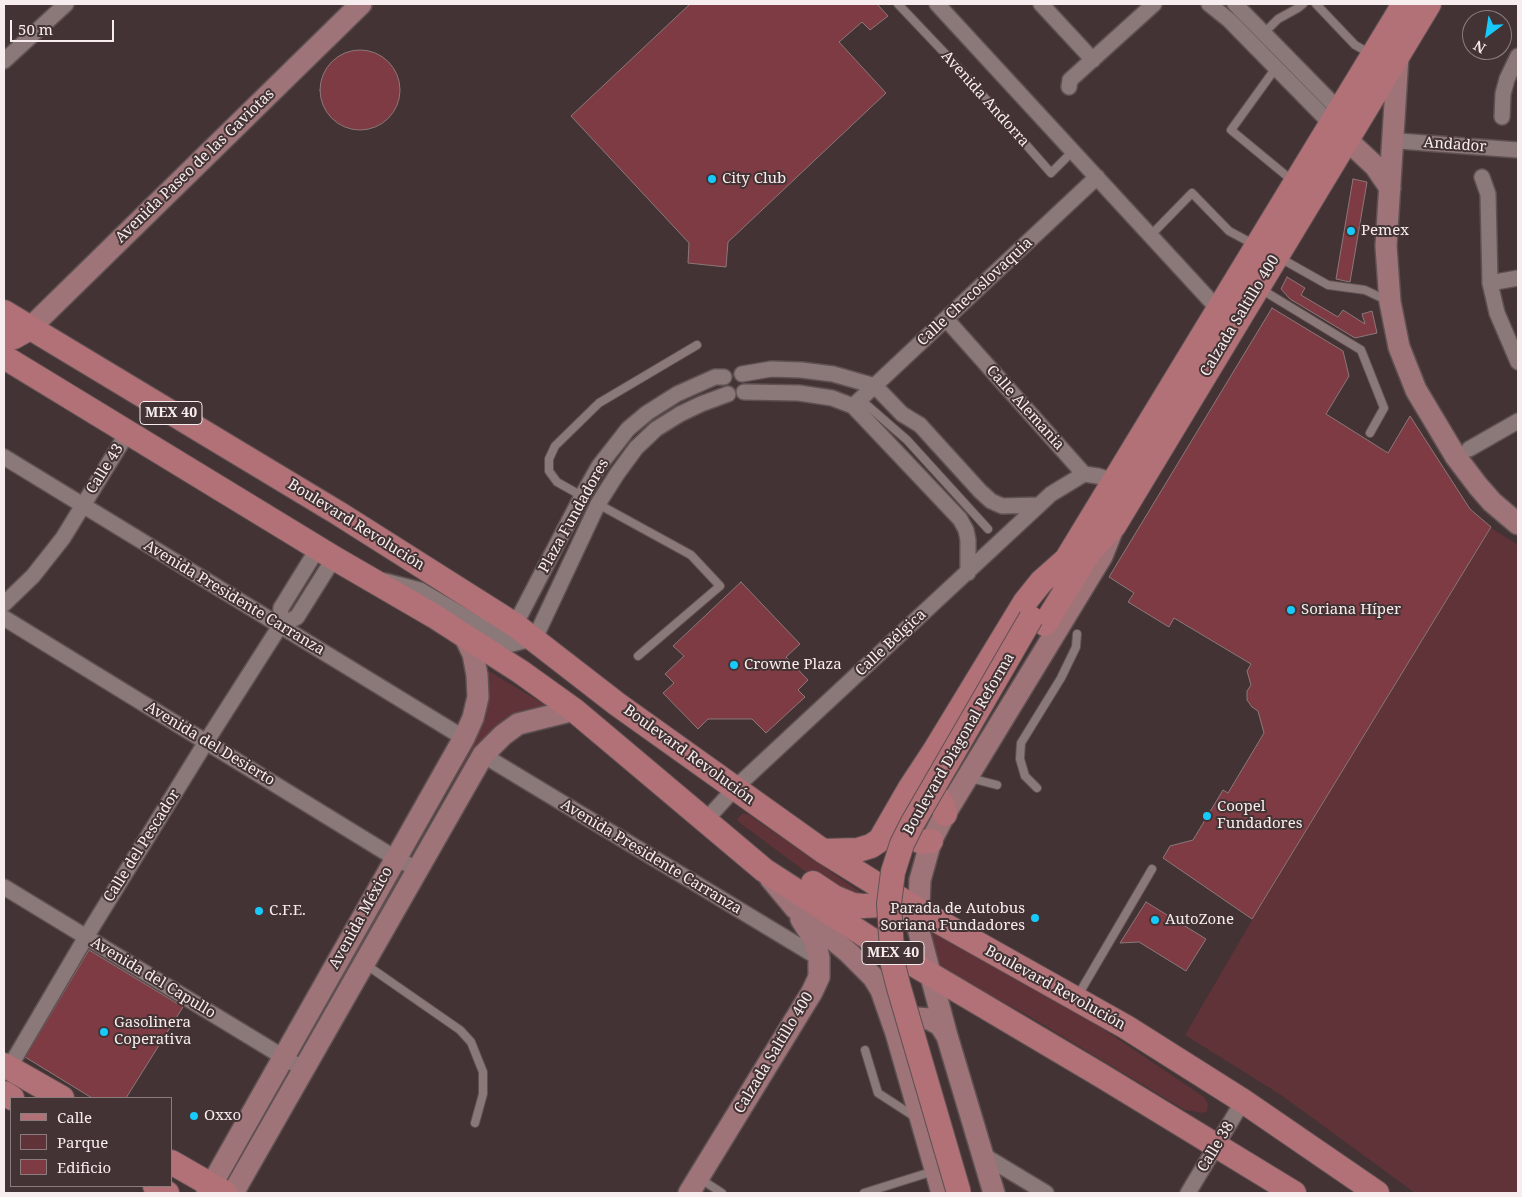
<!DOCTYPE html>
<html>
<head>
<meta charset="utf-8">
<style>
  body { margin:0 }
  #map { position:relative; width:1522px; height:1197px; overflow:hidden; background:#433334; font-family:"Noto Serif",serif }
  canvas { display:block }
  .frame { position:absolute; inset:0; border:5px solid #f8edee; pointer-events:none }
  .legend { position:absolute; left:10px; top:1097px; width:162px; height:90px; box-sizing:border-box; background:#433334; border:1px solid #8b7d7e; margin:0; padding:6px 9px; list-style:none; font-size:15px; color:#f8edee }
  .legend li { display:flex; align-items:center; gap:10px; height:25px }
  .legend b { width:25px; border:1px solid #8b7d7e }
  .north { position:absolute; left:1462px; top:10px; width:50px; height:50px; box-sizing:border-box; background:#433334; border:1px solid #8b7d7e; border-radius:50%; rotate:211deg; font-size:14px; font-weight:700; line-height:20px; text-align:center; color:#f8edee }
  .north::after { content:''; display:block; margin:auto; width:18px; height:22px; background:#17cafb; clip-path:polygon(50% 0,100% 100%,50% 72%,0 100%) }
  .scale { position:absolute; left:10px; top:20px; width:104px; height:22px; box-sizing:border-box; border:2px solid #f8edee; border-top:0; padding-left:6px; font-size:15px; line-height:18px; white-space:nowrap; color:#f8edee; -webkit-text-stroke:4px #433334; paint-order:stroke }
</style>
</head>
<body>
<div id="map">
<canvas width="1522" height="1197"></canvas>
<div class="frame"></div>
<ul class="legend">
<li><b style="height:6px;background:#b17177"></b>Calle</li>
<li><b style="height:14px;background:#5f3337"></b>Parque</li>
<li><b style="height:14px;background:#7e3b43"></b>Edificio</li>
</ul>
<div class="north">N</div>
<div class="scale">50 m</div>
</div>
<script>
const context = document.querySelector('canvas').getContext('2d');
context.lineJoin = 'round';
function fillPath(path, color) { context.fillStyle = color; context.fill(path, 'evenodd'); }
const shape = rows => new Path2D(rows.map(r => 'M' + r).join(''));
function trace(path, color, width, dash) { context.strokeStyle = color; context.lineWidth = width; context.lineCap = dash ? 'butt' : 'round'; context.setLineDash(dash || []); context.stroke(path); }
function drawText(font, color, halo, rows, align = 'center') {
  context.font = font + ' "Noto Serif",serif'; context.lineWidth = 4; context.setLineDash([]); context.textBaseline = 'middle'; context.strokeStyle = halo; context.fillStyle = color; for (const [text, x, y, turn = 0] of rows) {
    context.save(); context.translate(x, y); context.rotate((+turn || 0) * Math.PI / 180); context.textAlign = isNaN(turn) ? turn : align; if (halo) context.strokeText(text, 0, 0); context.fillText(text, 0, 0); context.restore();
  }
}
const green = shape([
  [1491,528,1518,545,1518,1193,1415,1193,1281,1095,1185,1035,1252,920],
  [487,670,547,706,502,728,480,746,443,802,474,743,482,716],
  [743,813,749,815,857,890,862,894,863,897,829,889,740,823,737,819],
  [923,927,1100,1027,1204,1097,1208,1104,1207,1111,1203,1113,1185,1110,1027,1015,937,967]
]);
const building = shape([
  [690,4,877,4,888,16,870,30,862,22,839,42,886,93,728,242,726,267,688,263,689,243,571,116,690,4],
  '320 90a40 40 0 1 1 80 0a40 40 0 1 1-80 0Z',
  [1353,179,1367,182,1350,282,1336,279,1353,179],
  [1287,277,1305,288,1301,295,1338,317,1343,310,1365,324,1362,314,1372,311,1377,333,1355,338,1290,299,1281,289,1287,277],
  [1272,308,1343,351,1349,376,1326,414,1388,453,1410,416,1470,509,1491,527,1252,919,1163,858,1170,846,1193,840,1223,790,1228,793,1264,733,1258,711,1252,707,1247,700,1247,691,1251,685,1247,671,1251,664,1174,618,1169,627,1128,602,1134,593,1109,577,1272,308],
  [741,582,800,644,786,657,808,680,798,690,805,697,766,733,752,719,708,719,698,729,663,693,674,683,665,674,684,656,673,646,741,582],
  [1146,902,1206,939,1186,971,1139,942,1120,943,1146,902],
  [89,950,183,1007,126,1098,92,1098,25,1057,89,950]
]);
const lane = shape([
  [898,4,955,64,1051,173,1073,151],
  [1316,4,1355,45,1371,54],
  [1264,33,1278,19,1298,8,1303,4],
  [1275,69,1231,130,1294,182],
  [1150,236,1192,193,1229,231,1255,245],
  [1280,258,1328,285,1365,290,1386,300],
  [1259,288,1361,350,1384,408,1370,433],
  [860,399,907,440,988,529],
  [582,496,557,482,549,471,549,459,555,446,599,403,697,345],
  [598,504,691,555,720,586,638,656],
  [970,778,997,785],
  [1037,788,1025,776,1020,759,1021,743,1061,678,1076,647,1077,634],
  [365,964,460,1030,471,1042,483,1072,483,1094,475,1123],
  [1077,997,1152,869],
  [865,1050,878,1093,915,1117],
  [699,1178,722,1193],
  [864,1193,934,1171]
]);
const street = shape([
  [937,4,1219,310],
  [1041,4,1093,60],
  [1209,4,1229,20,1336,129],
  [1235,4,1344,115],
  [4,61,66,4],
  [1069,87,1070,80,1154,4],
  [1502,117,1503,94,1507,79,1518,56],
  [1393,139,1399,141,1518,150],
  [1482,177,1488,194,1490,283,1497,313,1518,362],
  [1490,283,1518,278],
  [946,319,1084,474,1098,476,1114,481],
  [742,374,771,369,801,370,833,374,875,386,902,414,920,425,980,491,991,501,1002,506,1039,505],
  [744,392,799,393,832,398,853,406,960,519,966,530,968,540,968,573],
  [853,406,1097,177],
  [1469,449,1518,421],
  [4,457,464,738],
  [385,581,420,590,512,644,535,638,598,504,617,474,636,448,656,429,680,414,701,404,728,394],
  [4,604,33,576,63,538,128,432],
  [4,618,395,858,417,869],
  [515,625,582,496,599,466,628,429,647,413,677,394,715,377,724,377],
  [280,626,297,617,334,558],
  [483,755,819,958],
  [705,821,735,788,1051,494,1084,474],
  [4,887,303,1069],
  [9,1068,86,937,206,742,280,626,281,608,318,548],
  [983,1155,1046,1193],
  [1188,1193,1243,1101]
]);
const secondary = shape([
  [1398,56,1386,246,1390,302,1399,347,1416,390,1456,457,1478,486,1492,502,1518,524],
  [1347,140,1375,166,1390,188],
  [30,328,361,4],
  [770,878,795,908,849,953,873,977,881,990,896,1033,942,1193],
  [896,1033,904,1023,916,1018,929,1019,940,1025,947,1036],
  [207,1193,464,738,473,718,478,697,477,675,473,654,464,635],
  [233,1193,483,755,503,735,518,724,574,710],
  [689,1193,812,992,819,977,819,958,815,941,801,919],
  [994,1193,947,1036,918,928,920,880,931,841,945,814,1102,556,1112,531]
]);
const primary = shape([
  [4,312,338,513,515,625,617,704,823,851,918,910,1126,1027,1243,1101,1377,1193],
  [4,338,14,337,30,328],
  [4,357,334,558,434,616,521,672,574,710,764,870,869,938,1102,1076,1294,1193],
  [1063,565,1404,4],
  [1045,624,1090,551,1114,526,1429,4],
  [913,787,920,786,927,787,934,792,943,805,945,814],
  [896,819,901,830,908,836,922,842,931,841],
  [823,851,858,850,871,846,880,840,910,788,935,750,1025,602,1041,582,1068,558],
  [813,883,834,897,853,905,863,906,882,905,909,909],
  [4,1065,62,1098],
  [4,1093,12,1098],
  [171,1162,225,1193],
  [155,1186,167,1193]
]);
const primaryBridge = shape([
  [959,1193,899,988,893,965,889,904,893,872,902,844,912,824,1031,618]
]);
const markers = [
  [712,179,5,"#17cafb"],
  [1351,231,5,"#17cafb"],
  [1291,610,5,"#17cafb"],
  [734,665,5,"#17cafb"],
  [1207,816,5,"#17cafb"],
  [259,911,5,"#17cafb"],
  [1035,918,5,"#17cafb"],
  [1155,920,5,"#17cafb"],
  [104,1032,5,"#17cafb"],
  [194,1116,5,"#17cafb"]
];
const shields = [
  [171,413,62],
  [893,953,62]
];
const shieldNames = [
  ["MEX 40",171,413],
  ["MEX 40",893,953]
];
const streetNames = [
  ["Avenida Andorra",985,99,48],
  ["Andador",1455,145,4],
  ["Avenida Paseo de las Gaviotas",195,166,-44],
  ["Calle Checoslovaquia",975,292,-43],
  ["Calzada Saltillo 400",1240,316,-59],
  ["Calle Alemania",1025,408,48],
  ["Calle 43",105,469,-58],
  ["Plaza Fundadores",574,516,-61],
  ["Boulevard Revolución",356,525,32],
  ["Avenida Presidente Carranza",234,598,31],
  ["Calle Bélgica",891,643,-43],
  ["Avenida del Desierto",210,744,31],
  ["Boulevard Diagonal Reforma",959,744,-60],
  ["Boulevard Revolución",689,755,36],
  ["Calle del Pescador",142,846,-58],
  ["Avenida Presidente Carranza",651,857,31],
  ["Avenida México",361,918,-61],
  ["Avenida del Capullo",153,978,31],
  ["Boulevard Revolución",1055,988,29],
  ["Calzada Saltillo 400",774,1053,-59],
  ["Calle 38",1216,1147,-59]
];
const poiNames = [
  ["City Club",722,179],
  ["Pemex",1361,231],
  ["Soriana Híper",1301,610],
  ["Crowne Plaza",744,665],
  ["Coopel",1217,807],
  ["Fundadores",1217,824],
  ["Parada de Autobus",1025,909,"right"],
  ["Soriana Fundadores",1025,926,"right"],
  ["C.F.E.",269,911],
  ["AutoZone",1165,920],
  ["Gasolinera",114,1023],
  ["Coperativa",114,1040],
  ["Oxxo",204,1116]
];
fillPath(green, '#5f3337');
fillPath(building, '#7e3b43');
trace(building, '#8b7879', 1);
trace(lane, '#5f5152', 10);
trace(street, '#5f5152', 18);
trace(secondary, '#5f5152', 24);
trace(primary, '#5f5152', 26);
trace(lane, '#8b7879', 8);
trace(street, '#8b7879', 15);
trace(secondary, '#9e7478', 21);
trace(primary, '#b17177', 24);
trace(primaryBridge, '#5f5152', 26, []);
trace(primaryBridge, '#b17177', 24);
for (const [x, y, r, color] of markers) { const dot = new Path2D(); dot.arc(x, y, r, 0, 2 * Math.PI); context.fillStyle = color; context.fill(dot); trace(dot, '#433334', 2); }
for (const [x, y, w] of shields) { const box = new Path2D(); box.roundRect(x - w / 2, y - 11.5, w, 23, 4); context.fillStyle = '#433334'; context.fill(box); trace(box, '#f8edee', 1); }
drawText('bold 14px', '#f8edee', null, shieldNames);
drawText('15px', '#f8edee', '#433334', streetNames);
drawText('15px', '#f8edee', '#433334', poiNames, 'left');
</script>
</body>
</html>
